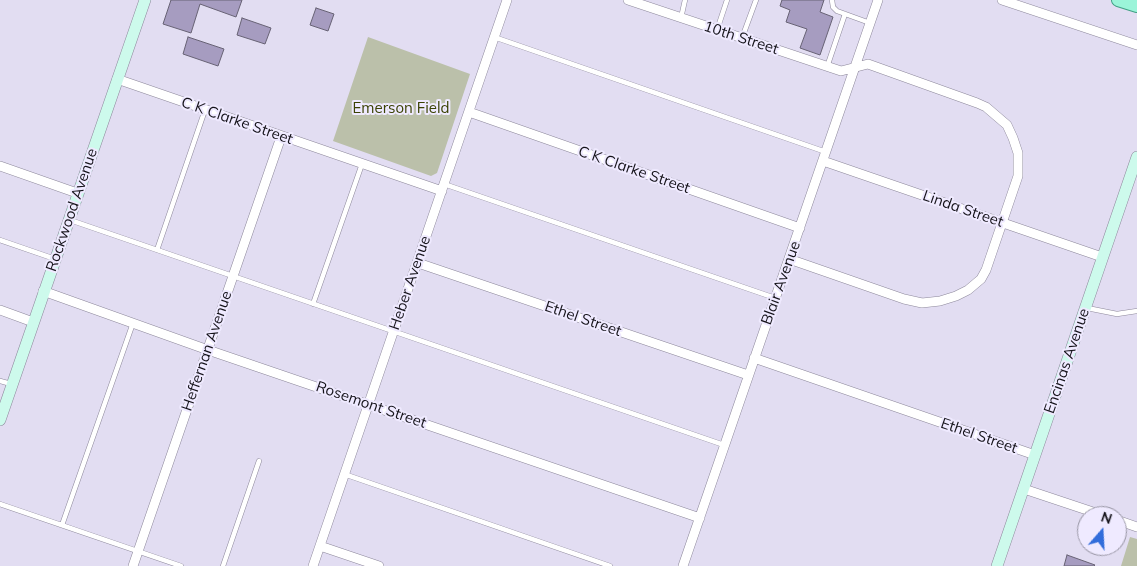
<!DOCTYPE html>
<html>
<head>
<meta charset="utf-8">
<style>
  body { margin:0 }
  #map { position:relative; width:1137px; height:566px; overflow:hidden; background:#e2ddf2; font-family:Mulish,sans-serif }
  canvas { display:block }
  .north { position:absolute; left:1077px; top:506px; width:50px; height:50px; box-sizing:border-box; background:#efeaff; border:1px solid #9794a3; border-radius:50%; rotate:19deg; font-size:14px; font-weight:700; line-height:20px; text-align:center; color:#141219 }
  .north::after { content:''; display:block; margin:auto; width:18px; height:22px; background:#326ddb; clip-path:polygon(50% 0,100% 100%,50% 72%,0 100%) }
</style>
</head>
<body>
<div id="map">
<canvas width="1137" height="566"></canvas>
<div class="north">N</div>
</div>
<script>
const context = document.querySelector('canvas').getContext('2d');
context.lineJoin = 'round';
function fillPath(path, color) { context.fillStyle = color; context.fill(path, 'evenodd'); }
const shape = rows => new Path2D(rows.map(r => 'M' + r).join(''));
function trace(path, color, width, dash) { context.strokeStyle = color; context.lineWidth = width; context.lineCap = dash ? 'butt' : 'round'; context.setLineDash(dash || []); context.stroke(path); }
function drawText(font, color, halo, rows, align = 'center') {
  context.font = font + ' Mulish,sans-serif'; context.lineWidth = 4; context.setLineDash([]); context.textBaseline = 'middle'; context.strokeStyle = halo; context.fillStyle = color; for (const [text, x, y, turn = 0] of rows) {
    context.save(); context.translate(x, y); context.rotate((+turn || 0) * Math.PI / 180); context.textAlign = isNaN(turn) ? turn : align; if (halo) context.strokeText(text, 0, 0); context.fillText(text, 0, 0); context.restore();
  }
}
const green = shape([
  [368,37,470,74,437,173,431,176,333,141],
  [1130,537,1137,539,1137,566,1121,566]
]);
const building = shape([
  [171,0,242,0,236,17,200,4,191,33,163,24,171,0],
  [782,0,824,0,820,12,833,17,820,55,800,48,807,29,786,22,790,10,780,6,782,0],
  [316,8,334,14,328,31,310,25,316,8],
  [242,18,271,28,265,44,237,35,242,18],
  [188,37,224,49,218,66,183,54,188,37],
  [1067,555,1095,565,1094,566,1064,566,1067,555]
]);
const lane = shape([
  [832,0,833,7,837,11,870,23],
  [681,18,685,0],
  [717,30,727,0],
  [494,37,826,152],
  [742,38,756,0],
  [827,67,845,14],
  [444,184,775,298],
  [70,220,724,445],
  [0,240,55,259],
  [157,250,205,110],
  [313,304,362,164],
  [1087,308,1117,314,1137,311],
  [0,381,11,384],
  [344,474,610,566],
  [0,504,181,566],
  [62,525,133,323],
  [223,566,259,461]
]);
const street = shape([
  [628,0,841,71,868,64,977,103,986,107,1007,125,1013,138,1018,153,1018,176,986,270,981,279,968,290,956,296,940,301,922,303,904,299,789,259],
  [1002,0,1137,45],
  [117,79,442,191],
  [469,112,800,228],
  [823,161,1102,257],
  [0,166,77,193],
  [418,263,748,375],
  [43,291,208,350,700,518],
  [0,310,33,322],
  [754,358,1035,455],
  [1024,489,1105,516],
  [1117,520,1137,527],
  [320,546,379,566],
  [133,566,281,137],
  [313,566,507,0],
  [683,566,878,0]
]);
const secondary = shape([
  [0,420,145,0],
  [997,566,1137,157]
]);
const primary = shape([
  [1118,0,1137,6]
]);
const streetNames = [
  ["10th Street",741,38,18],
  ["C K Clarke Street",237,121,19],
  ["C K Clarke Street",634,170,19],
  ["Linda Street",963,209,19],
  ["Rockwood Avenue",72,210,-71],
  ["Heber Avenue",410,283,-71],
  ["Blair Avenue",781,283,-70],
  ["Ethel Street",583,319,19],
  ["Heffernan Avenue",207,351,-71],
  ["Encinas Avenue",1067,361,-71],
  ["Rosemont Street",371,405,19],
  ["Ethel Street",979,436,19]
];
const parkNames = [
  ["Emerson Field",401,108]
];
fillPath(green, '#bbc0aa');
fillPath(building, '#a69cc0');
trace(building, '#676274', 1);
trace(lane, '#8d889b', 5.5);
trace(street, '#8d889b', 10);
trace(secondary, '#8d889b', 12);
trace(primary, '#41a085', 14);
trace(lane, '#fff', 4.5);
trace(street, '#fff', 9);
trace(secondary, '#cdfaec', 11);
trace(primary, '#9bf4d9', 12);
drawText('15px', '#141219', '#efeaff', streetNames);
drawText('15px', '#3a4203', '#efeaff', parkNames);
</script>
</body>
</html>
